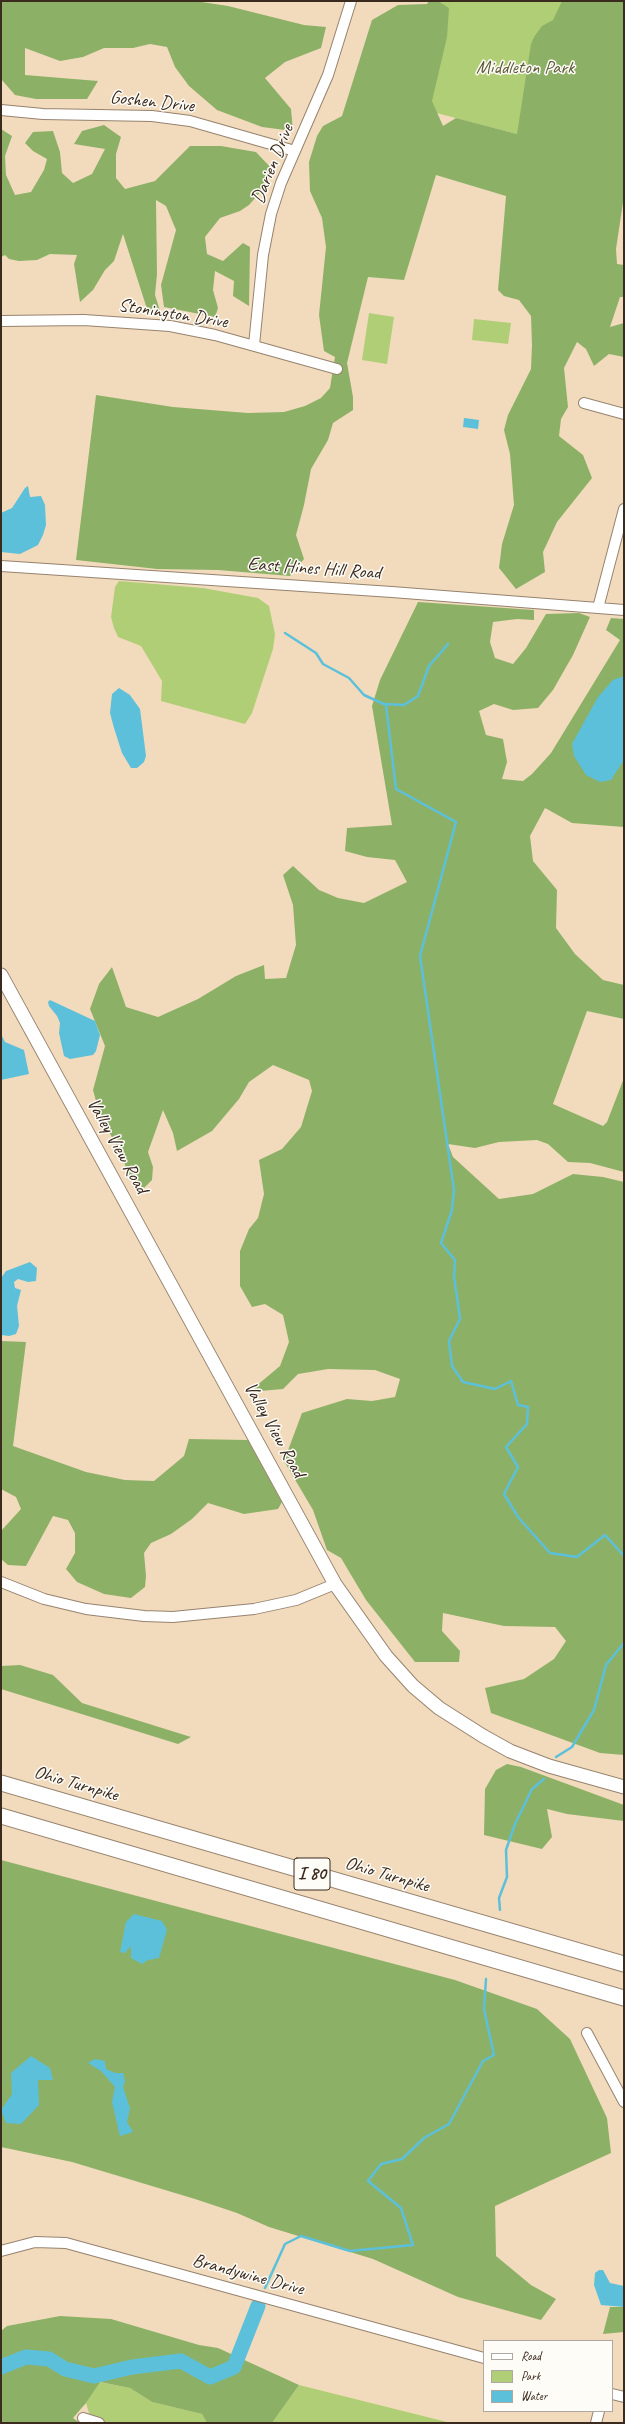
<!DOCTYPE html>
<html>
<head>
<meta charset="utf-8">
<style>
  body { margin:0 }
  #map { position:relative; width:625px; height:2424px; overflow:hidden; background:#f2dbbd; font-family:Caveat,sans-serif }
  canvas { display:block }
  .frame { position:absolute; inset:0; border:2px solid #3b2a1e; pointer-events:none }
  .legend { position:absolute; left:483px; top:2340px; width:130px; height:72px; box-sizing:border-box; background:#fdfcf7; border:1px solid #afa8a0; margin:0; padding:5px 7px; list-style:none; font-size:12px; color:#3b2a1e }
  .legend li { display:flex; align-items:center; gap:8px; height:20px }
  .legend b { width:20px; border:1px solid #afa8a0 }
</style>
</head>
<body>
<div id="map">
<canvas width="625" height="2424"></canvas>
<div class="frame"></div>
<ul class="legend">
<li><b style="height:5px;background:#fff"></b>Road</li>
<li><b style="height:11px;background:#b0ce75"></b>Park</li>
<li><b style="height:11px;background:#5cc0da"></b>Water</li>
</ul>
</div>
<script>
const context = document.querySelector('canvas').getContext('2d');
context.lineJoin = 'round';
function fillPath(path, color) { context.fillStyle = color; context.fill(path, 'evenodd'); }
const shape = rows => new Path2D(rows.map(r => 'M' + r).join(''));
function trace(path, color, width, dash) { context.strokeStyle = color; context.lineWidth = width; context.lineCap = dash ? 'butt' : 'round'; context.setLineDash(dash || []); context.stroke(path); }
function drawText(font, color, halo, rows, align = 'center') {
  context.font = font + ' Caveat,sans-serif'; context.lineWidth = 3; context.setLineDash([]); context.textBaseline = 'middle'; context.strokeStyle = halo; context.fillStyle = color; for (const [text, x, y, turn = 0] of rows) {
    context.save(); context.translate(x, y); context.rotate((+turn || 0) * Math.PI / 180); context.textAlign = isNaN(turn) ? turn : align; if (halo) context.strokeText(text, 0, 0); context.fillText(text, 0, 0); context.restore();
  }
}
const green = shape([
  [434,1,610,1,578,150,406,105],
  [369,313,394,317,387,364,362,360],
  [474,319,511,323,508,344,472,340],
  [119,581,203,588,258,598,269,606,275,634,273,649,252,713,245,724,161,701,162,681,141,646,118,637,114,628,111,617,115,587],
  [99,2382,130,2388,152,2402,202,2414,207,2423,92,2423,86,2403],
  [299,2385,451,2423,272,2423]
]);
const forest = shape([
  [1,1,195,1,228,6,304,25,326,27,321,48,285,62,265,78,291,109,293,131,262,127,217,110,189,86,175,67,167,47,150,44,133,48,104,48,83,57,60,61,25,48,25,75,98,81,87,99,36,99,15,95,1,79],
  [429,1,438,1,449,8,447,37,432,101,443,126,456,118,517,134,531,44,534,37,542,26,553,20,562,1,624,1,624,196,616,249,617,264,624,265,624,297,620,297,610,327,624,323,624,357,609,354,594,366,586,349,577,342,564,368,568,407,561,419,559,436,583,455,592,478,557,522,543,552,545,572,516,589,499,568,502,544,514,505,510,454,504,430,508,415,531,369,532,345,531,316,519,300,504,296,498,290,506,196,436,175,404,280,368,277,347,363,353,397,353,410,333,423,328,440,311,469,304,505,296,535,304,559,290,576,218,570,157,569,76,560,96,395,173,407,248,413,284,412,305,406,321,398,330,388,335,357,324,351,319,315,326,247,322,218,310,191,309,162,317,136,323,126,342,116,372,20,398,5,427,4],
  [104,125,121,137,116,154,116,178,125,189,155,181,190,146,221,146,256,152,273,170,263,189,249,205,240,211,220,218,205,237,207,254,223,261,243,243,250,247,249,306,233,296,234,281,215,271,213,290,218,308,215,317,164,307,161,285,176,230,166,206,156,200,157,274,155,295,162,317,148,312,123,234,114,261,105,270,93,290,80,302,74,264,77,255,50,254,37,260,19,261,9,259,5,255,1,257,1,129,12,136,5,156,6,175,15,195,31,192,44,170,47,159,33,151,25,143,33,132,53,131,60,152,62,173,73,183,92,174,105,149,74,144,82,131],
  [418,602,534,610,534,620,517,619,493,622,490,642,495,658,513,664,526,648,546,614,579,613,590,617,573,655,553,690,538,708,513,710,494,704,479,711,486,735,503,739,507,762,502,779,523,781,532,774,551,753,620,640,606,630,611,618,624,619,624,827,572,823,545,808,530,836,533,861,557,890,556,928,575,954,603,980,624,985,624,1019,587,1011,553,1104,603,1126,607,1122,624,1078,624,1172,590,1163,568,1162,548,1144,537,1140,499,1142,475,1148,448,1144,453,1157,499,1199,533,1194,573,1174,603,1177,624,1182,624,1755,600,1753,491,1713,485,1688,524,1679,554,1659,566,1641,555,1627,504,1626,443,1613,442,1631,460,1651,459,1662,415,1662,366,1600,341,1558,327,1550,313,1510,284,1461,302,1413,347,1399,372,1401,395,1397,400,1379,375,1370,328,1369,298,1374,283,1389,249,1392,280,1366,289,1342,283,1315,265,1304,252,1307,240,1286,240,1251,249,1229,258,1218,264,1194,259,1160,282,1149,301,1127,312,1091,309,1080,273,1065,249,1082,239,1099,212,1131,177,1151,173,1133,163,1110,148,1152,153,1167,152,1180,144,1188,129,1179,124,1161,99,1112,93,1090,105,1046,90,1009,99,984,112,967,126,1007,158,1017,198,999,236,976,264,965,265,979,286,978,296,945,293,905,283,875,293,866,319,890,338,898,364,903,407,882,395,860,367,857,345,851,347,828,392,825,372,706,380,680],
  [1,1341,26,1342,13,1446,86,1472,125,1480,154,1481,184,1456,189,1439,248,1440,282,1502,278,1509,244,1514,208,1503,192,1519,171,1534,151,1543,144,1553,146,1576,145,1587,131,1598,104,1594,77,1582,66,1569,75,1553,75,1533,68,1520,53,1516,26,1566,8,1565,1,1559,1,1531,21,1509,16,1497,1,1489],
  [20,1665,53,1675,82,1703,191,1737,178,1744,1,1689,1,1666],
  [507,1764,521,1767,624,1805,624,1821,567,1814,547,1809,552,1837,542,1849,484,1835,485,1789,496,1770],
  [1,1860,455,1980,537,2009,570,2039,607,2118,611,2153,495,2206,496,2256,531,2285,556,2299,541,2320,458,2297,373,2259,269,2227,237,2213,195,2199,72,2162,1,2147],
  [610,2307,624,2307,624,2332,603,2334],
  [60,2316,111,2319,199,2345,218,2348,299,2385,272,2423,207,2423,202,2414,152,2402,130,2388,100,2382,86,2403,73,2418,80,2423,1,2423,1,2331,7,2326]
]);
const water = shape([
  [464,418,479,420,478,429,463,427],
  [28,486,30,497,41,496,45,505,46,525,43,535,38,545,20,554,1,552,1,513,12,508,25,488],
  [624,676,624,760,611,780,600,782,586,775,574,756,572,744,598,697,613,680],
  [119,688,130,695,140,709,146,756,144,762,137,768,131,768,122,753,114,728,110,713,112,694],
  [50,1000,95,1021,100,1035,96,1051,93,1055,70,1059,64,1056,59,1033,60,1023,57,1016,49,1006,48,1002],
  [1,1034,5,1042,24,1050,29,1074,1,1080],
  [30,1262,37,1268,36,1281,28,1282,18,1279,14,1282,15,1288,21,1290,17,1306,19,1326,16,1334,9,1336,1,1335,1,1278,6,1271],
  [134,1914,162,1921,167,1930,159,1958,148,1960,142,1964,131,1958,131,1946,125,1953,120,1952,126,1922],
  [31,2056,50,2068,53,2080,38,2080,39,2105,21,2124,6,2123,1,2110,12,2094,11,2073],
  [95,2059,105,2061,106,2069,115,2073,123,2073,125,2081,123,2087,130,2108,127,2122,133,2132,120,2136,112,2102,115,2087,101,2071,88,2063],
  [599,2270,603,2270,610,2283,624,2286,624,2307,601,2305,594,2285,595,2273]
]);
const stream = shape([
  [285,633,316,653,323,664,349,678,364,695,386,705,396,789,456,822,420,956,454,1190,452,1210,441,1243,455,1260,454,1276,460,1319,449,1341,452,1366,463,1382,495,1389,511,1381,518,1405,528,1407,527,1424,506,1447,518,1467,504,1494,518,1517,550,1553,577,1557,605,1535,624,1556],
  [385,704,404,705,418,696,429,666,448,644],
  [556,1757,572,1747,594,1710,606,1665,624,1643],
  [500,1910,499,1898,507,1877,506,1850,515,1824,532,1789,544,1779],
  [265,2288,285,2244,301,2236,350,2251,413,2245,401,2208,368,2181,381,2164,402,2159,424,2138,449,2124,483,2061,494,2055,484,2009,486,1979]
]);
const river = shape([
  [1,2367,26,2357,49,2359,65,2369,94,2376,132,2367,181,2361,210,2377,234,2367,258,2306]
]);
const minor = shape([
  [1,110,43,114,152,116,190,121,295,151],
  [1,321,84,320,170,326,215,335,337,369],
  [254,345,263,255,271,214,281,183,328,75,351,1],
  [584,403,624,414],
  [1,566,392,592,624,610],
  [598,608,624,509],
  [1,1582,44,1599,86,1609,144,1616,173,1617,254,1609,296,1600,335,1584],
  [587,2033,624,2102],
  [1,2251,35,2242,66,2243,484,2358],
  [612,2394,624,2397],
  [83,2418,99,2423],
  [596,2423,599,2411]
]);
const major = shape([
  [1,975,335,1584,386,1656,413,1686,439,1708,483,1736,510,1751,549,1766,624,1787]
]);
const highway = shape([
  [1,1783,624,1964],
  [1,1816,624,1998]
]);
const shields = [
  [312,1874,36]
];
const shieldNames = [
  ["I 80",312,1874]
];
const parkNames = [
  ["Middleton Park",525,68]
];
const streetNames = [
  ["Goshen Drive",152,102,6],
  ["Darien Drive",273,164,-68],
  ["Stonington Drive",173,314,9],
  ["East Hines Hill Road",314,569,4],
  ["Valley View Road",117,1146,61],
  ["Valley View Road",274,1430,61],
  ["Ohio Turnpike",76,1784,16],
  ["Ohio Turnpike",387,1875,16],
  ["Brandywine Drive",248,2275,15]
];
fillPath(green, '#b0ce75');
fillPath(forest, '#8cb166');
fillPath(water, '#5cc0da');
trace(stream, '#5cc0da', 2.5);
trace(river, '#5cc0da', 15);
trace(minor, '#96826e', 12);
trace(major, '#96826e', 15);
trace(highway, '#96826e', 17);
trace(minor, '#fff', 10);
trace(major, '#fff', 13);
trace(highway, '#fff', 15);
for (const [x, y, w] of shields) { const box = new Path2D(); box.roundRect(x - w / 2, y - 16, w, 32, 3); context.fillStyle = '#fdfcf7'; context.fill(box); trace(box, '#3b2a1e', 1); }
drawText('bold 18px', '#3b2a1e', null, shieldNames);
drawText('19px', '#5e5b38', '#fdfcf7', parkNames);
drawText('19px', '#3b2a1e', '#fdfcf7', streetNames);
</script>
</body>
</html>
